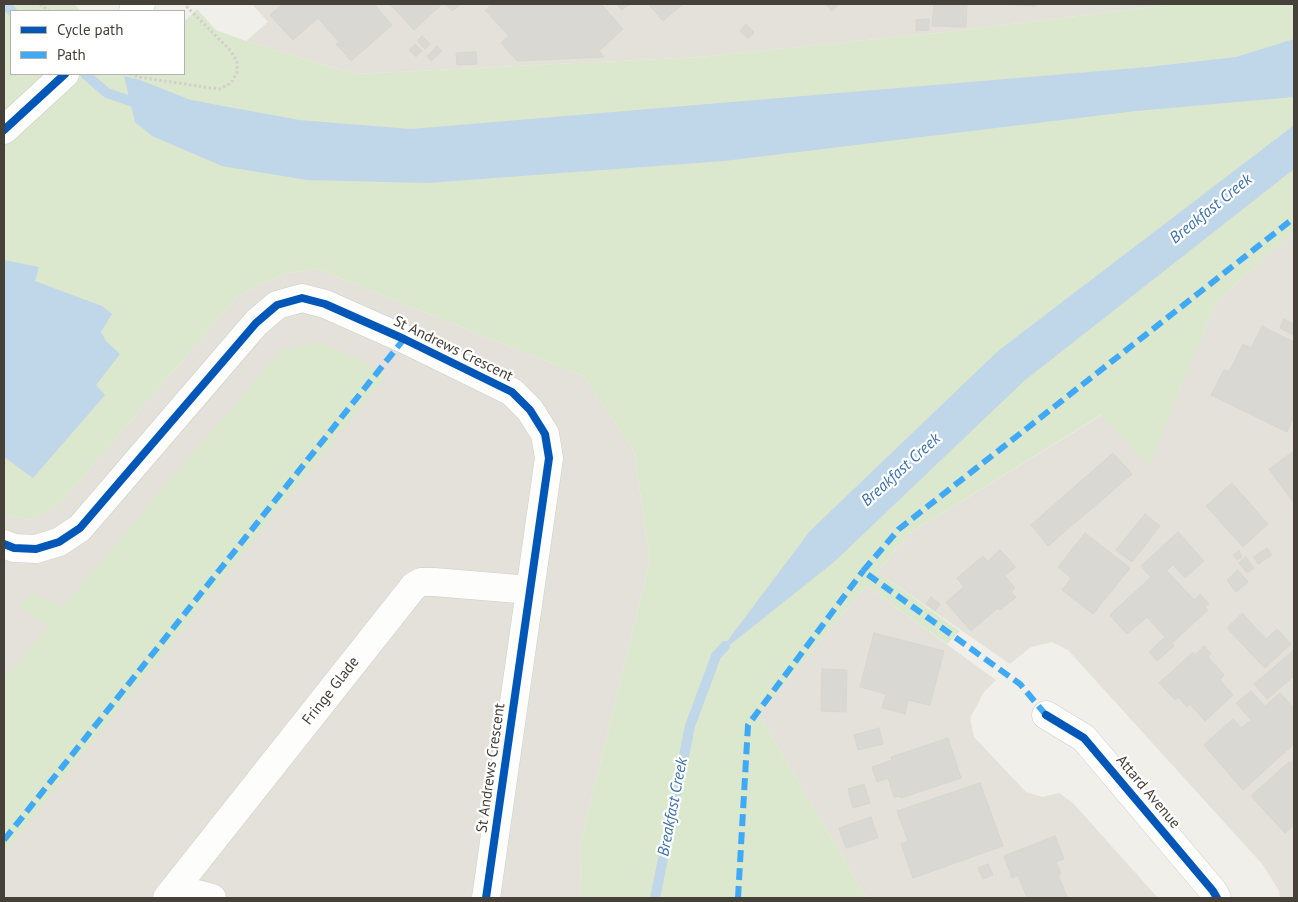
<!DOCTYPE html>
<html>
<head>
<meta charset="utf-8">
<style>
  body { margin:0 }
  #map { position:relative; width:1298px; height:902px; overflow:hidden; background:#f0efea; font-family:"PT Sans",sans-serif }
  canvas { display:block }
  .frame { position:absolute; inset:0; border:5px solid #454138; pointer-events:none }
  .legend { position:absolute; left:10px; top:10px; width:175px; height:65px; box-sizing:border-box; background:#fff; border:1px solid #b5b3af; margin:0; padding:6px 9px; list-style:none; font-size:15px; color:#454138 }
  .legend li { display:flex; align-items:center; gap:10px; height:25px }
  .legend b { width:25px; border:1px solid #b5b3af }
</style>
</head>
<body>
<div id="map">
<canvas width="1298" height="902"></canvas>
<div class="frame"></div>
<ul class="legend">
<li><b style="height:6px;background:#0057b8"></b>Cycle path</li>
<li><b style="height:6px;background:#3fa9f5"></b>Path</li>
</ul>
</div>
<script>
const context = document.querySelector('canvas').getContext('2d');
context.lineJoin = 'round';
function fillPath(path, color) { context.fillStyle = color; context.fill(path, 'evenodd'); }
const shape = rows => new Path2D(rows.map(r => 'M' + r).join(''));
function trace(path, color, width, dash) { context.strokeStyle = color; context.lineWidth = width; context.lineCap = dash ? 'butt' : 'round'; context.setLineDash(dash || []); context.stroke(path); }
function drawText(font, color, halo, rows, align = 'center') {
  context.font = font + ' "PT Sans",sans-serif'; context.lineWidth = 4.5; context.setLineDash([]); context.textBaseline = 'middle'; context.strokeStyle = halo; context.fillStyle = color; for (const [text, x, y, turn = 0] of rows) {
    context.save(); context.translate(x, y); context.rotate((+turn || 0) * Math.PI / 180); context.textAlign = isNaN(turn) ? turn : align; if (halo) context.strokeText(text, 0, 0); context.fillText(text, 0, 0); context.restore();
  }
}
const residential = shape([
  [252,4,1174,4,946,32,699,57,355,74,246,41,268,22],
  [1294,232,1294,898,1280,898,1279,891,1263,865,1068,650,1052,642,1031,647,1010,664,877,572,910,533,1102,415,1149,465,1216,302],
  [317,269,583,376,634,451,650,560,580,845,581,898,4,898,4,514,30,520,58,506,237,297,260,284,289,273],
  [866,586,996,680,984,692,970,718,974,737,1026,792,1042,797,1059,793,1073,803,1158,898,867,898,759,715]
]);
const green = shape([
  [4,4,74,4,81,11,11,11,11,74,184,74,184,22,197,9,216,30,246,41,355,74,699,57,946,32,1174,4,1294,4,1294,232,1216,302,1149,466,1101,415,910,533,877,572,960,631,947,644,866,586,759,715,867,898,581,898,580,845,650,560,634,451,583,376,317,269,289,273,260,284,237,297,58,506,30,520,4,514],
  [320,342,364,362,385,377,4,853,4,679,48,627,19,606,32,593,62,607,281,350]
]);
const water = shape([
  [1294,39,1294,97,1136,111,724,161,427,183,307,180,222,166,152,136,135,122,124,76,140,80,191,100,299,120,411,129,1148,67,1236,57],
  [1294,122,1294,169,1024,381,834,562,716,656,810,531,998,351,1293,126],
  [4,260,39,267,35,281,102,306,112,314,101,332,106,341,120,354,96,385,105,395,33,478,4,457]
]);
const stream = shape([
  [4,4,12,11],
  [85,74,107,93,142,105],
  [655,898,690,726,716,656,725,646]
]);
const building = shape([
  [283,4,374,4,392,25,351,61,336,44,339,42,318,18,293,40,270,15,283,4],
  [390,4,442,4,414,30,390,4],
  [445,4,461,4,452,11,445,4],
  [492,4,601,4,623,29,599,51,604,57,517,61,501,43,509,36,485,10,492,4],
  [616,4,630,4,622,10,616,4],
  [648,4,683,4,663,21,648,4],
  [826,4,839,4,832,11,826,4],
  [934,4,967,4,966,27,932,26,934,4],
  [995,4,1036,4,1036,6,995,4],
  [929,19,929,30,916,31,916,20,929,19],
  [746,24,754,32,748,39,740,31,746,24],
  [422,36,430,44,425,49,417,41,422,36],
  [415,44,422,51,416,57,409,50,415,44],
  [437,46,442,51,431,61,427,56,437,46],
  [476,52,477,64,457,65,456,53,476,52],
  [1284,319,1294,324,1294,335,1280,328,1284,319],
  [1262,326,1294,342,1294,416,1287,432,1211,395,1224,370,1229,372,1243,344,1251,348,1262,326],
  [1294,451,1294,503,1269,469,1294,451],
  [1113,453,1132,474,1048,546,1031,525,1113,453],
  [1232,483,1268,524,1243,547,1206,506,1232,483],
  [1145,514,1160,526,1132,562,1116,550,1145,514],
  [1178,532,1204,561,1185,578,1173,565,1167,571,1194,600,1200,594,1209,604,1205,607,1208,610,1172,643,1174,646,1157,661,1149,652,1165,637,1147,617,1127,634,1110,615,1151,577,1141,566,1178,532],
  [1085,533,1130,568,1093,614,1062,590,1071,578,1058,567,1085,533],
  [1267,548,1272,555,1258,564,1253,557,1267,548],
  [1000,550,1016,567,1005,576,1015,588,1011,592,1016,597,1000,610,998,608,971,631,946,602,964,587,957,578,983,556,988,561,1000,550],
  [1239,551,1242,557,1237,560,1233,555,1239,551],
  [1246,557,1254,568,1247,573,1239,563,1246,557],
  [1238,570,1248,582,1236,592,1227,580,1238,570],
  [931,597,940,604,935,611,926,604,931,597],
  [1242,613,1266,639,1277,629,1291,644,1265,668,1227,628,1242,613],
  [874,633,944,651,930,705,908,700,905,714,882,708,886,694,860,687,874,633],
  [1204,646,1211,654,1208,657,1224,675,1220,680,1233,695,1205,721,1190,704,1187,707,1178,697,1175,700,1159,683,1193,652,1195,655,1204,646],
  [1294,650,1294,676,1267,699,1254,684,1294,650],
  [822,669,847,670,846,712,821,711,822,669],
  [1251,691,1265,706,1280,693,1294,708,1294,744,1243,790,1204,745,1233,719,1241,728,1251,720,1236,703,1251,691],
  [879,728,883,744,858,750,854,735,879,728],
  [948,738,961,778,901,798,899,796,894,797,888,778,877,782,872,767,892,760,891,757,948,738],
  [1294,760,1294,825,1285,833,1251,796,1289,762,1290,764,1294,760],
  [980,783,1003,846,913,878,901,844,908,841,897,811,980,783],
  [864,784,870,803,853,808,848,789,864,784],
  [871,817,878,838,846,848,839,828,871,817],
  [1055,836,1064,859,1056,862,1061,874,1058,874,1067,897,1027,898,1018,875,1012,878,1004,856,1055,836],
  [988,864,993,875,983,879,978,868,988,864]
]);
const path = shape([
  [40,4,49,11],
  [130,74,138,77,211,88,220,89,231,83,237,73,237,61,229,49,186,6]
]);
const minor = shape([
  [133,11,141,4],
  [4,130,65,74],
  [4,544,14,548,36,549,59,542,80,528,256,323,277,305,302,298,325,304,404,339,512,392,530,410,545,434,549,458,486,898],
  [1046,715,1084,738,1213,891,1217,898],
  [175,888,212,898],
  [167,898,414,586,421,582,434,582,530,590]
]);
const quiet = shape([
  [1046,715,1020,684,863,571,899,529,1294,218],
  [4,840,404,339],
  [738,898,748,725,863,571]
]);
const cycleway = shape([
  [4,130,65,74],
  [4,544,14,548,36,549,59,542,80,528,256,323,277,305,302,298,325,304,404,339,512,392,530,410,545,434,549,458,486,898],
  [1046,715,1084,738,1213,891,1217,898]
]);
const streetNames = [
  ["St Andrews Crescent",453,349,26],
  ["Fringe Glade",331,691,-52],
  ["St Andrews Crescent",491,768,-82],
  ["Attard Avenue",1148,792,50]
];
const waterNames = [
  ["Breakfast Creek",1211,209,-39],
  ["Breakfast Creek",901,470,-42],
  ["Breakfast Creek",673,807,-79]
];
fillPath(residential, '#e3e1d9');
fillPath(green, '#dce8cd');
fillPath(water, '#c0d6e9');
trace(stream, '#c0d6e9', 10);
fillPath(building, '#d9d8d3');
trace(building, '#d8d6d0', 1);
trace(minor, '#cecdc8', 29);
trace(path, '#d1cfcc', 3, [2.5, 2.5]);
trace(minor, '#fdfdfc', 28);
trace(quiet, '#3fa9f5', 6, [12, 6]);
trace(cycleway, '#0057b8', 8);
drawText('15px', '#454138', '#fff', streetNames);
drawText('italic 16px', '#3b71a7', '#fff', waterNames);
</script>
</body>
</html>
